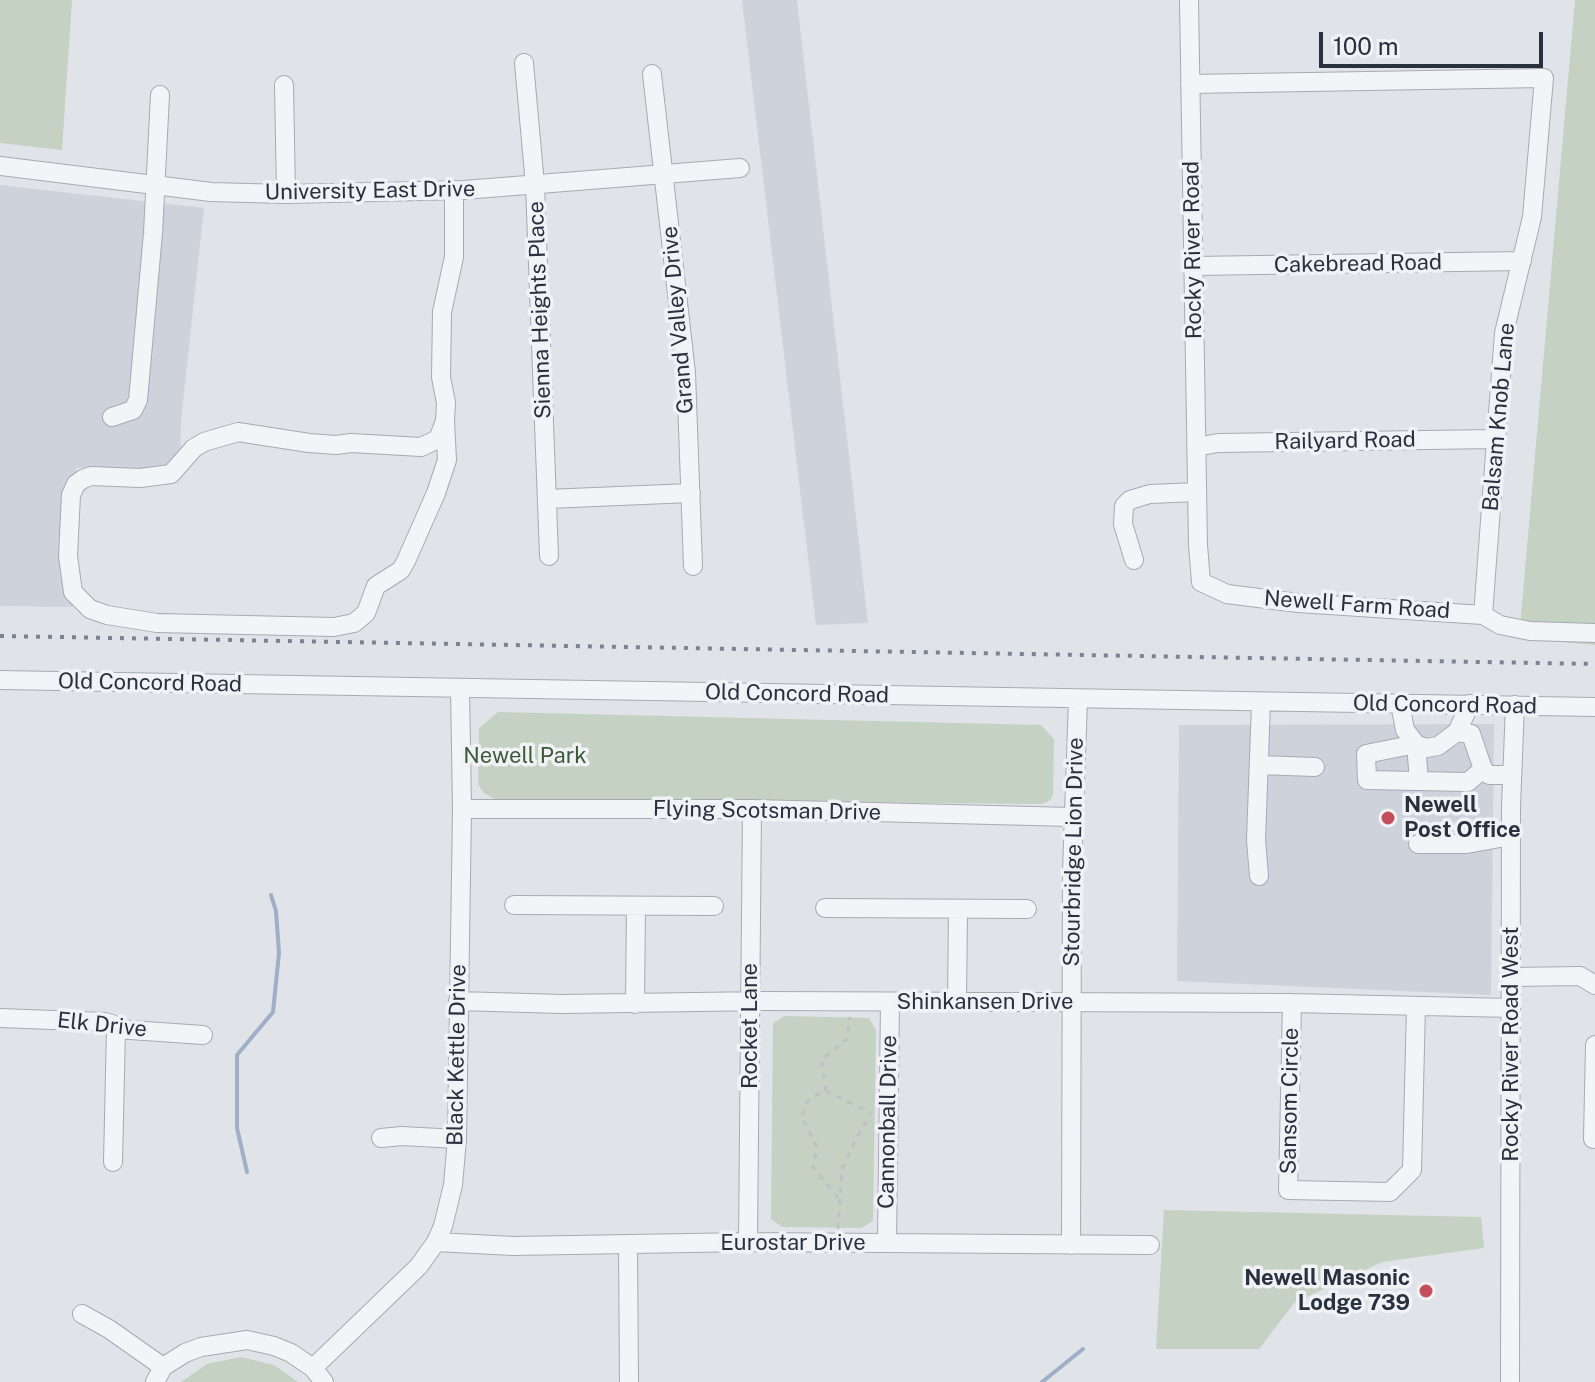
<!DOCTYPE html>
<html>
<head>
<meta charset="utf-8">
<style>
  body { margin:0 }
  #map { position:relative; width:1595px; height:1382px; overflow:hidden; background:#e0e3e8; font-family:"Public Sans",sans-serif }
  canvas { display:block }
  .scale { position:absolute; left:1319px; top:32px; width:224px; height:36px; box-sizing:border-box; border:4px solid #2a313e; border-top:0; padding-left:10px; font-size:24px; line-height:28px; white-space:nowrap; color:#2a313e; -webkit-text-stroke:6px #f0f2f6; paint-order:stroke }
</style>
</head>
<body>
<div id="map">
<canvas width="1595" height="1382"></canvas>
<div class="scale">100 m</div>
</div>
<script>
const context = document.querySelector('canvas').getContext('2d');
context.lineJoin = 'round';
function fillPath(path, color) { context.fillStyle = color; context.fill(path, 'evenodd'); }
const shape = rows => new Path2D(rows.map(r => 'M' + r).join(''));
function trace(path, color, width, dash) { context.strokeStyle = color; context.lineWidth = width; context.lineCap = dash ? 'butt' : 'round'; context.setLineDash(dash || []); context.stroke(path); }
function drawText(font, color, halo, rows, align = 'center') {
  context.font = font + ' "Public Sans",sans-serif'; context.lineWidth = 7; context.setLineDash([]); context.textBaseline = 'middle'; context.strokeStyle = halo; context.fillStyle = color; for (const [text, x, y, turn = 0] of rows) {
    context.save(); context.translate(x, y); context.rotate((+turn || 0) * Math.PI / 180); context.textAlign = isNaN(turn) ? turn : align; if (halo) context.strokeText(text, 0, 0); context.fillText(text, 0, 0); context.restore();
  }
}
const built = shape([
  [742,0,797,0,868,623,816,625],
  [0,185,204,208,181,421,180,470,76,468,72,607,0,606],
  [1494,724,1491,995,1177,981,1179,725]
]);
const green = shape([
  [0,0,72,0,62,150,0,143],
  [1575,0,1595,0,1595,645,1519,638],
  [498,712,1041,725,1054,739,1053,795,1049,801,1041,804,494,799,484,793,478,784,479,728],
  [785,1016,869,1018,876,1030,873,1221,861,1228,782,1227,771,1219,773,1023],
  [1164,1210,1481,1217,1484,1248,1382,1262,1294,1303,1259,1349,1156,1349],
  [241,1357,274,1365,298,1382,181,1382,207,1364]
]);
const stream = shape([
  [247,1172,237,1128,237,1055,273,1012,279,953,276,911,271,895],
  [1042,1382,1083,1349]
]);
const path = shape([
  [826,1091,821,1060,847,1039,850,1017],
  [838,1198,813,1167,817,1147,802,1118,805,1104,812,1097,826,1091,871,1113],
  [838,1229,842,1169,862,1127,871,1117]
]);
const minor = shape([
  [1189,0,1198,545,1201,582,1227,594,1298,603,1483,615,1500,625,1530,631,1595,633],
  [524,63,535,185,549,556],
  [652,74,686,373,693,566],
  [1190,84,1544,78,1532,217,1504,333,1483,615],
  [284,85,286,194],
  [0,166,211,192,286,194,464,190,740,168],
  [1194,266,1522,261],
  [112,417,133,410,138,400,153,233,160,95],
  [445,421,447,460,436,493,406,561,401,570,376,586,366,613,354,623,334,627,157,623,107,615,90,609,73,592,68,556,71,495,76,484,83,479,91,476,140,478,171,474,194,448,204,442,238,432,309,443,336,445,351,443,421,447,438,439,445,421,446,403,441,377,442,312,454,257,454,191],
  [1196,447,1218,443,1495,439],
  [547,499,691,493],
  [1134,560,1123,524,1124,506,1130,500,1150,494,1197,492],
  [0,680,1595,707],
  [1400,703,1405,730,1416,744,1426,748,1438,746,1457,732,1470,704],
  [1457,732,1471,734,1483,769,1489,775,1512,775],
  [1259,765,1315,767],
  [1419,781,1416,744,1366,754,1367,780,1468,782,1483,769],
  [462,809,752,809,1072,817],
  [1418,844,1467,844,1511,836],
  [1259,876,1256,840,1261,703],
  [514,905,714,906],
  [825,908,1027,909],
  [1511,977,1580,976,1595,985],
  [458,1001,562,1004,763,1001,1292,1003,1511,1008],
  [957,1002,958,909],
  [1292,1003,1288,1190,1390,1192,1412,1170,1416,1006],
  [635,1004,636,906],
  [0,1018,105,1022,112,1024,116,1029,203,1035],
  [381,1138,402,1136,457,1139],
  [1593,1139,1595,1045],
  [113,1162,116,1029],
  [436,1242,513,1246,748,1242,1150,1245],
  [748,1242,752,809],
  [887,1242,890,1002],
  [628,1245,629,1382],
  [1071,1245,1072,871,1078,699],
  [82,1314,109,1329,163,1367],
  [313,1368,419,1266,436,1242,443,1226,453,1185,457,1139,462,809,460,688],
  [155,1382,163,1367,185,1353,201,1347,247,1340,274,1346,291,1353,313,1368,324,1382],
  [1510,1382,1511,807,1515,705]
]);
const rail = shape([
  [0,636,1595,664]
]);
const markers = [
  [1388,818,8,"#c54e5b"],
  [1426,1291,8,"#c54e5b"]
];
const streetNames = [
  ["University East Drive",370,191,-1],
  ["Rocky River Road",1193,250,-91],
  ["Cakebread Road",1358,264,-1],
  ["Sienna Heights Place",540,310,-92],
  ["Grand Valley Drive",678,320,-95],
  ["Balsam Knob Lane",1499,417,-85],
  ["Railyard Road",1345,441,-1],
  ["Newell Farm Road",1357,605,4],
  ["Old Concord Road",150,683,1],
  ["Old Concord Road",797,694,1],
  ["Old Concord Road",1445,705,1],
  ["Flying Scotsman Drive",767,811,1],
  ["Stourbridge Lion Drive",1074,852,-89],
  ["Shinkansen Drive",985,1002],
  ["Elk Drive",102,1025,6],
  ["Rocket Lane",750,1026,-90],
  ["Rocky River Road West",1511,1044,-90],
  ["Black Kettle Drive",457,1055,-89],
  ["Sansom Circle",1290,1101,-89],
  ["Cannonball Drive",888,1122,-89],
  ["Eurostar Drive",793,1243]
];
const parkNames = [
  ["Newell Park",525,756]
];
const poiNames = [
  ["Newell",1404,805],
  ["Post Office",1404,830],
  ["Newell Masonic",1410,1278,"right"],
  ["Lodge 739",1410,1303,"right"]
];
fillPath(built, '#ced2da');
fillPath(green, '#c5d1c2');
trace(stream, '#9eafc6', 4);
trace(minor, '#a6aab2', 20);
trace(path, '#bfc1c7', 3, [6, 6]);
trace(minor, '#f3f4f7', 18);
trace(rail, '#7b8291', 4, [4, 8]);
for (const [x, y, r, color] of markers) { const dot = new Path2D(); dot.arc(x, y, r, 0, 2 * Math.PI); context.fillStyle = color; context.fill(dot); trace(dot, '#f0f2f6', 3); }
drawText('22px', '#2a313e', '#f0f2f6', streetNames);
drawText('22px', '#3d5938', '#f0f2f6', parkNames);
drawText('bold 22px', '#2a313e', '#f0f2f6', poiNames, 'left');
</script>
</body>
</html>
